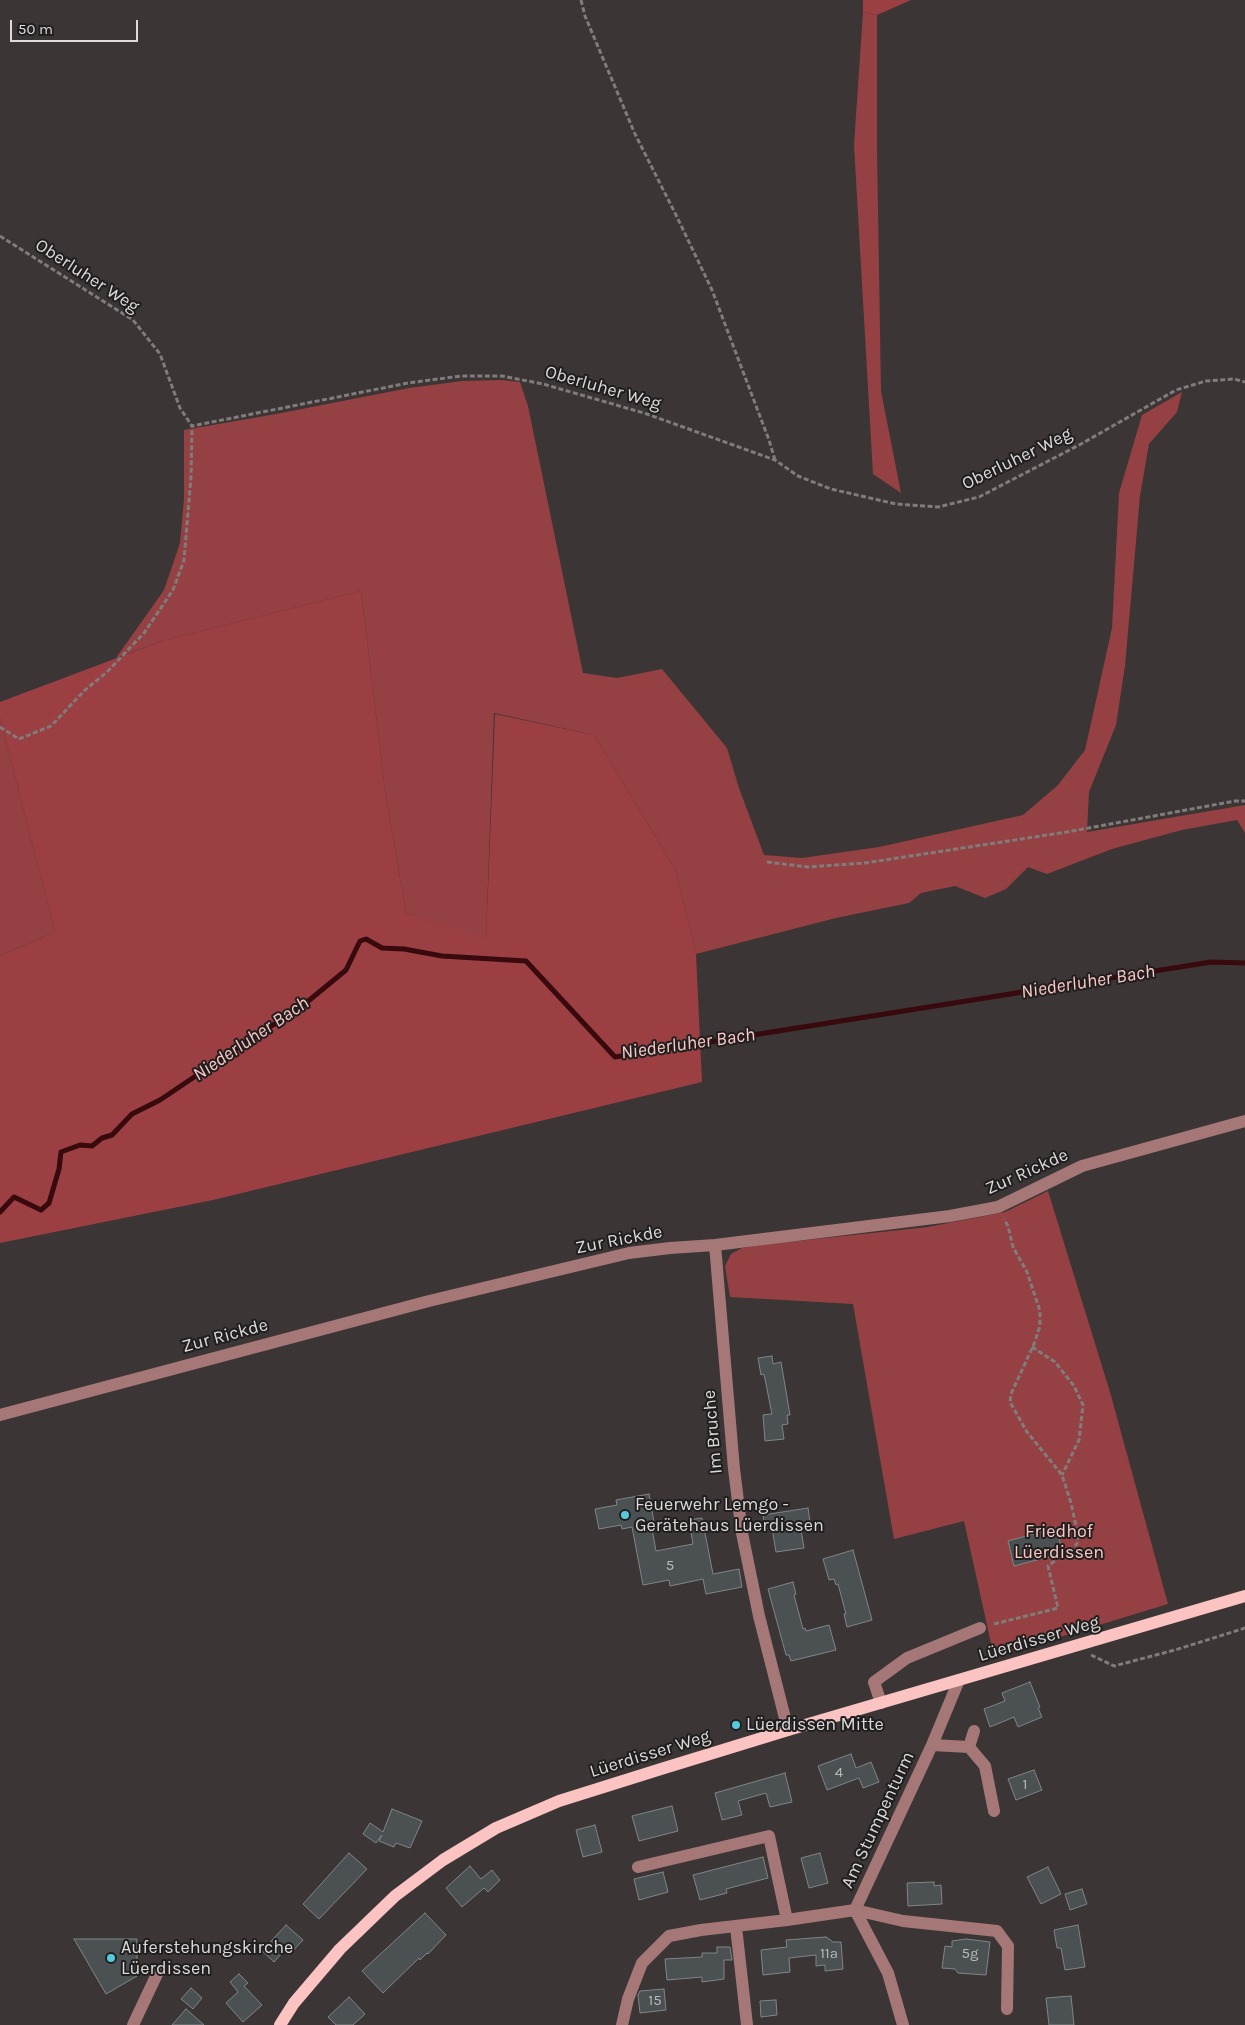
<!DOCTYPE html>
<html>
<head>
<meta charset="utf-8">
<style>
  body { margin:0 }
  #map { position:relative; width:1245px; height:2025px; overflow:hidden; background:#3b3535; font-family:Karla,sans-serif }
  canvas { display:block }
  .scale { position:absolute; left:10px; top:20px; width:128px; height:22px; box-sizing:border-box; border:2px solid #dddada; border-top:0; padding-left:6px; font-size:15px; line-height:18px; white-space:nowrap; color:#dddada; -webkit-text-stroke:4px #201e1e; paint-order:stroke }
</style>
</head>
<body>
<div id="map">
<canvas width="1245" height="2025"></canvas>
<div class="scale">50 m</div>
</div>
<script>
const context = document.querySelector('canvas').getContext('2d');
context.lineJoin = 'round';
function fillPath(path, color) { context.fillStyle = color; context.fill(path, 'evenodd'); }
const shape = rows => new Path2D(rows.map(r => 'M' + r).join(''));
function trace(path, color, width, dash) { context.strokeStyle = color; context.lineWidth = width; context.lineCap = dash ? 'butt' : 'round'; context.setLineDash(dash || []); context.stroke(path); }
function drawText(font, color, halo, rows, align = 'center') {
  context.font = font + ' Karla,sans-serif'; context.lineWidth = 4; context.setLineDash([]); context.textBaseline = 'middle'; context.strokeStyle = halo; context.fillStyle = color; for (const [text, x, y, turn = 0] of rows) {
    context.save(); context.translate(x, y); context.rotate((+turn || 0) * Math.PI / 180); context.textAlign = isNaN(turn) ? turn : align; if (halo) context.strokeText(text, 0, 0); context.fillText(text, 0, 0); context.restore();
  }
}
const green = shape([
  [863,12,877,15,877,148,881,391,901,493,873,474,854,145],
  [501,380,520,382,528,406,583,673,617,678,662,669,727,748,739,788,764,855,802,858,879,847,1023,815,1058,785,1085,750,1112,628,1119,493,1142,415,1182,392,1177,412,1149,444,1140,496,1125,666,1116,725,1089,792,1087,832,1245,805,1245,833,1237,820,1182,830,1112,849,1047,874,1028,867,1006,889,985,898,955,886,921,893,909,903,836,918,696,954,675,869,594,735,494,713,486,940,406,913,385,790,361,591,162,641,116,658,164,590,180,543,184,499,184,430,276,414,409,388,462,381],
  [0,718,55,932,0,956],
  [1048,1191,1110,1392,1168,1604,994,1657,964,1521,894,1539,853,1304,730,1297,725,1266,731,1254,742,1248,769,1244,928,1227,1005,1212]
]);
const forest = shape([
  [863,0,911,0,877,15,863,12],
  [361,591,385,790,406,913,486,939,495,714,594,735,675,869,696,954,702,1082,213,1200,0,1243,0,956,55,932,0,718,0,702,162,641]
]);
const stream = shape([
  [0,1212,14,1197,41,1210,49,1203,59,1169,61,1152,80,1145,92,1146,102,1138,112,1135,132,1114,160,1100,267,1028,290,1016,346,970,360,941,366,939,382,948,404,949,442,956,526,961,615,1057,1211,962,1245,963]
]);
const building = shape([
  [772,1356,773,1364,781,1362,790,1415,787,1415,788,1424,782,1425,784,1439,765,1441,763,1415,772,1414,764,1374,761,1375,758,1358,772,1356],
  [649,1494,654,1522,651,1523,656,1551,693,1544,689,1520,702,1518,713,1574,739,1569,742,1587,706,1594,703,1579,670,1586,669,1580,643,1585,632,1527,622,1529,621,1525,599,1529,595,1509,617,1505,616,1500,649,1494],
  [808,1508,810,1522,800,1524,804,1548,776,1552,772,1528,765,1529,763,1515,808,1508],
  [1056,1528,1063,1553,1014,1566,1008,1541,1056,1528],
  [853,1550,872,1620,847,1627,844,1614,846,1614,838,1584,836,1585,834,1579,829,1580,823,1559,853,1550],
  [793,1582,796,1594,794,1595,803,1629,805,1628,806,1631,829,1625,836,1650,791,1661,789,1655,786,1655,768,1589,793,1582],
  [1030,1682,1040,1707,1038,1708,1042,1717,1018,1727,1014,1717,990,1727,984,1709,1005,1701,1002,1693,1030,1682],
  [851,1754,856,1768,871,1762,879,1782,863,1788,859,1778,827,1790,818,1766,851,1754],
  [1034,1770,1042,1790,1016,1800,1008,1779,1034,1770],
  [785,1773,792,1802,770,1807,766,1793,738,1801,742,1815,722,1820,715,1793,785,1773],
  [672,1806,678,1831,639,1841,632,1816,672,1806],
  [392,1809,422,1821,410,1848,396,1843,394,1847,379,1841,382,1835,376,1843,363,1834,370,1823,383,1832,392,1809],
  [595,1825,602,1852,583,1857,576,1830,595,1825],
  [349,1853,367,1869,319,1919,303,1904,349,1853],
  [820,1853,828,1883,809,1888,801,1858,820,1853],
  [763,1857,768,1878,726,1889,727,1893,700,1900,693,1875,763,1857],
  [470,1866,481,1879,492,1870,500,1880,488,1892,484,1888,462,1907,446,1888,470,1866],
  [1048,1867,1061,1894,1041,1904,1027,1877,1048,1867],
  [663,1872,668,1892,639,1900,634,1879,663,1872],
  [934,1882,934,1886,941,1885,942,1904,908,1906,907,1883,934,1882],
  [1082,1889,1087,1904,1070,1910,1065,1894,1082,1889],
  [425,1913,446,1935,428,1954,427,1953,420,1960,419,1958,383,1993,362,1971,425,1913],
  [286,1925,303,1940,289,1955,284,1951,274,1962,262,1951,286,1925],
  [1078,1925,1085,1967,1065,1970,1061,1948,1057,1948,1054,1930,1078,1925],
  [826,1937,833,1942,841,1942,843,1969,825,1971,825,1965,816,1966,816,1955,789,1958,790,1972,763,1975,761,1950,787,1947,786,1940,826,1937],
  [74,1939,137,1939,137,1976,106,1994,74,1939],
  [966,1939,990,1942,986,1975,958,1973,955,1969,942,1968,945,1946,952,1947,952,1941,966,1939],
  [717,1947,730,1947,732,1960,724,1960,724,1979,702,1982,702,1977,667,1980,665,1959,702,1957,702,1953,717,1953,717,1947],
  [239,1974,248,1983,244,1986,262,2005,243,2022,226,2003,238,1992,230,1982,239,1974],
  [191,1988,202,1998,193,2009,181,1999,191,1988],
  [664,1989,666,2010,640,2013,638,1995,640,1991,664,1989],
  [1071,1996,1074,2025,1049,2025,1046,1998,1071,1996],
  [349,1997,365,2014,353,2025,336,2025,328,2017,349,1997],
  [776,2000,777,2015,761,2017,760,2001,776,2000],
  [186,2009,204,2025,172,2025,186,2009]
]);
const path = shape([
  [581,0,585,16,635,134,677,217,712,290,769,440,775,460],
  [0,236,133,320,160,354,180,408,192,426,408,383,461,376,502,376,543,384,644,413,775,460,798,476,831,489,896,504,938,507,979,497,1081,444,1176,390,1206,381,1234,379,1245,382],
  [0,727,19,739,51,726,85,690,107,672,144,633,173,590,184,560,191,477,192,426],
  [767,862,808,867,865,863,1067,832,1235,801,1245,801],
  [1032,1347,1055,1362,1074,1386,1083,1405,1079,1440,1062,1475],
  [994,1624,1058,1608,1048,1566,1077,1544,1078,1535,1071,1503,1062,1475,1027,1432,1010,1402,1011,1394,1034,1344,1040,1326,1040,1311,1027,1272,1013,1247,1008,1226,1004,1219],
  [1091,1655,1114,1666,1175,1650,1245,1628]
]);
const minor = shape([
  [715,1245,734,1469,742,1533,759,1616,788,1730],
  [0,1415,429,1301,629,1253,670,1248,715,1245,950,1216,998,1207,1082,1166,1245,1121],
  [881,1703,874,1682,907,1658,980,1628],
  [932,1745,969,1747,974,1731],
  [969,1747,985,1766,994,1811],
  [638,1867,769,1836,787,1920],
  [855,1910,903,1921,997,1931,1008,1946,1007,2009],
  [855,1910,888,1973,903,2025],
  [736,1927,747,2025],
  [133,2025,158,1972],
  [622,2025,628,1999,642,1963,669,1936,701,1930,787,1920,855,1910,932,1745,959,1680]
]);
const major = shape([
  [280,2025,294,2003,340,1949,395,1896,443,1860,496,1828,559,1801,661,1769,788,1730,1245,1596]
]);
const markers = [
  [625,1515,5,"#53cbda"],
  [736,1725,5,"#53cbda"],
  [111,1958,5,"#53cbda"]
];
const numberNames = [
  ["5",670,1566],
  ["4",839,1773],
  ["1",1025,1785],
  ["11a",829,1954],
  ["5g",970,1954],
  ["15",655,2001]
];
const streetNames = [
  ["Oberluher Weg",87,276,33],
  ["Oberluher Weg",603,388,16],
  ["Oberluher Weg",1017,459,-26],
  ["Zur Rickde",1027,1172,-24],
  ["Zur Rickde",619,1240,-11],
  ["Zur Rickde",225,1336,-15],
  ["Im Bruche",713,1432,-95],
  ["Lüerdisser Weg",1039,1639,-16],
  ["Lüerdisser Weg",650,1754,-17],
  ["Am Stumpenturm",878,1820,-65]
];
const poiNames = [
  ["Feuerwehr Lemgo -",635,1505],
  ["Gerätehaus Lüerdissen",635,1526],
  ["Lüerdissen Mitte",746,1725],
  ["Auferstehungskirche",121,1948],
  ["Lüerdissen",121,1969]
];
const parkNames = [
  ["Friedhof",1059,1532],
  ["Lüerdissen",1059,1553]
];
const waterNames = [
  ["Niederluher Bach",1088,982,-9],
  ["Niederluher Bach",251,1039,-34],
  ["Niederluher Bach",688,1044,-8]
];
fillPath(green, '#954042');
fillPath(forest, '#9b3f42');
trace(stream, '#38090d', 5);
fillPath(building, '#4b5152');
trace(building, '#7f8687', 1);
trace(path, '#817c7c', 3, [5, 2.5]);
trace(minor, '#a57877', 12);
trace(major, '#fbc4c2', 12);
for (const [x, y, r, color] of markers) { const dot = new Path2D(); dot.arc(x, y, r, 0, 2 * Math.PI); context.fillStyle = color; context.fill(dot); trace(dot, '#201e1e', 2); }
drawText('15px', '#b8b8b8', null, numberNames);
drawText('18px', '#dddada', '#201e1e', streetNames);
drawText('18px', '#dddada', '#201e1e', poiNames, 'left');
drawText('18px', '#fdc7c5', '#201e1e', parkNames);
drawText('italic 19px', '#fec8c6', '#201e1e', waterNames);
</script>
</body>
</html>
